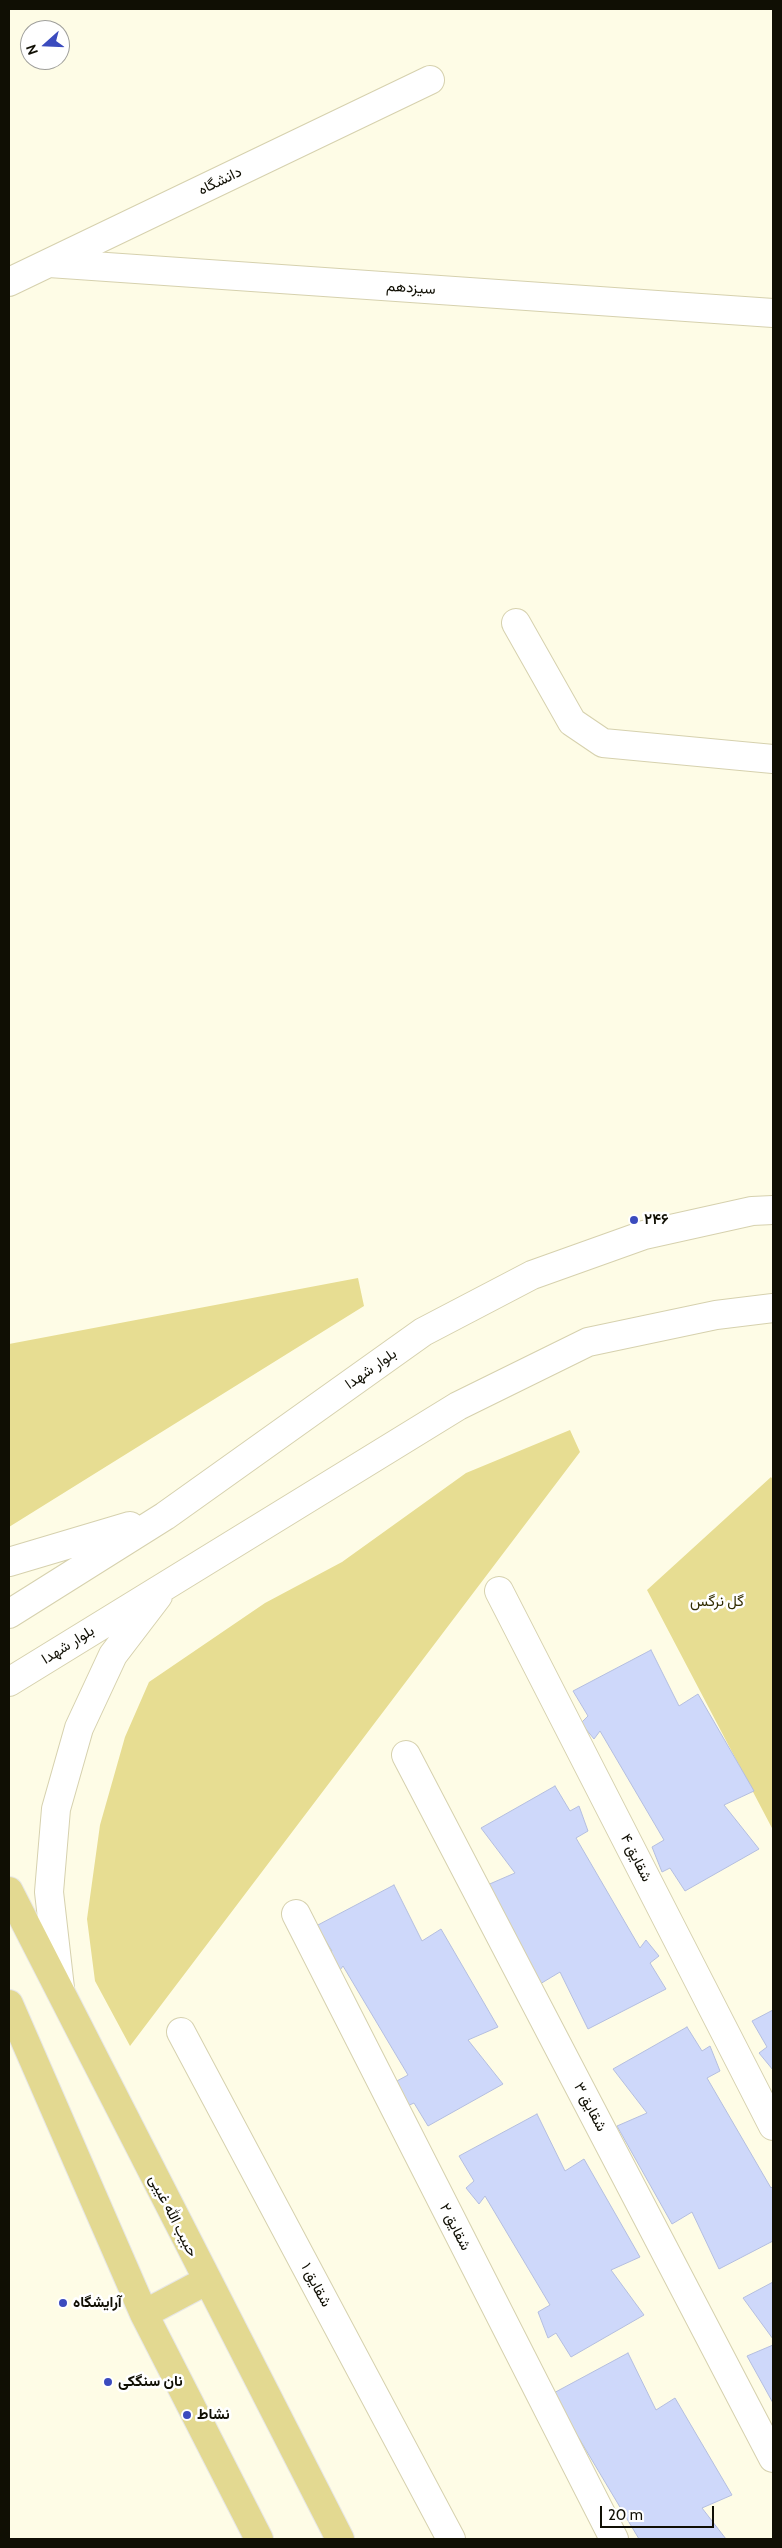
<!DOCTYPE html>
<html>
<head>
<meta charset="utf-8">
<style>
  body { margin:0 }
  #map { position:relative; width:782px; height:2548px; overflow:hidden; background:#fefce6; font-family:Cabin,sans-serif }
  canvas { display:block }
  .frame { position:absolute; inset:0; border:10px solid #100f04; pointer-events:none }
  .north { position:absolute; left:20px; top:20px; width:50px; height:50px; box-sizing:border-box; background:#fff; border:1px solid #9f9f9b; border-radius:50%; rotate:250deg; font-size:14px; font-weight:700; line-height:20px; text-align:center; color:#100f04 }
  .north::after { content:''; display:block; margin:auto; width:18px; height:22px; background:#3b4bbe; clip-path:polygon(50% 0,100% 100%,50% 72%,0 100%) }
  .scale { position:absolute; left:600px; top:2506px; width:114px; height:22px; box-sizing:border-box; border:2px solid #100f04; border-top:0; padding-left:6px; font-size:15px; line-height:18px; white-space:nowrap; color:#100f04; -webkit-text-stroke:4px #fff; paint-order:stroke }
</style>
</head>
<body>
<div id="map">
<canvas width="782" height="2548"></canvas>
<div class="frame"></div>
<div class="north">N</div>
<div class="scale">20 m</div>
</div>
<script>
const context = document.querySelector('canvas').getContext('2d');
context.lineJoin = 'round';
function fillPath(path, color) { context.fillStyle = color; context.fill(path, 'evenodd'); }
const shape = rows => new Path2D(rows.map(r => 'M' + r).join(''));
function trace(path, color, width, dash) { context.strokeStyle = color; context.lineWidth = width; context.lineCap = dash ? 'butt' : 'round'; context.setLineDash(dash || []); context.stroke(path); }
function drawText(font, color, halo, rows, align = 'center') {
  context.font = font + ' Cabin,Vazirmatn,sans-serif'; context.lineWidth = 5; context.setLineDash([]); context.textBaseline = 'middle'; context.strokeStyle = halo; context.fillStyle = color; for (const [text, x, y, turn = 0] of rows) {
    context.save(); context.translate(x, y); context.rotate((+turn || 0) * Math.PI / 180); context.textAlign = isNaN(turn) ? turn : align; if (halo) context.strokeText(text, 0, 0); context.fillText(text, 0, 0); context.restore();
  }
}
const green = shape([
  [358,1278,364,1306,9,1527,9,1344],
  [570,1430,580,1452,130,2046,95,1981,87,1919,100,1825,125,1737,149,1682,265,1603,342,1562,466,1473],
  [771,1477,773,1480,773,1830,647,1590]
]);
const building = shape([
  [651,1650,679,1706,698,1694,754,1791,724,1805,759,1849,685,1891,670,1868,662,1872,652,1847,664,1840,600,1731,594,1739,581,1723,588,1716,573,1691,651,1650],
  [555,1786,570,1811,579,1806,588,1831,576,1838,640,1948,646,1940,659,1956,650,1963,666,1989,588,2029,560,1972,540,1984,485,1886,515,1873,481,1828,555,1786],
  [394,1885,422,1941,441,1929,498,2027,468,2040,503,2084,428,2126,414,2103,405,2107,395,2082,408,2075,343,1966,337,1974,324,1958,332,1951,316,1926,394,1885],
  [773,2010,773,2070,759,2053,767,2047,752,2021,773,2010],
  [687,2027,702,2051,710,2046,720,2071,707,2078,771,2188,773,2186,773,2241,719,2269,692,2212,672,2224,617,2126,647,2113,613,2069,687,2027],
  [537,2114,565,2171,584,2159,640,2257,611,2270,644,2315,571,2357,556,2333,548,2338,538,2312,550,2305,485,2196,479,2204,466,2188,474,2181,459,2156,537,2114],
  [773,2282,773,2339,743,2298,773,2282],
  [773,2345,773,2403,747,2356,773,2345],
  [628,2353,656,2410,675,2398,732,2495,702,2508,726,2539,639,2539,577,2435,571,2443,550,2395,628,2353]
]);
const minor = shape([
  [49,263,773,313],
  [9,282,430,80],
  [516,623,572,722,603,743,773,759],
  [9,1562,130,1526],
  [499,1591,773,2126],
  [9,1614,165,1516,423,1332,532,1275,644,1235,752,1211,773,1210],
  [9,1682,458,1406,588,1342,716,1315,773,1308],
  [406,1755,773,2458],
  [296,1914,614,2539],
  [60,1988,49,1892,56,1809,79,1728,113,1655,158,1596],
  [181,2032,451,2539]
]);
const major = shape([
  [9,1891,340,2539],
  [9,2004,144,2314,259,2539],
  [144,2314,206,2281]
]);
const markers = [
  [634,1220,5,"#3b4bbe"],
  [63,2303,5,"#3b4bbe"],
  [108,2382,5,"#3b4bbe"],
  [187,2415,5,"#3b4bbe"]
];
const streetNames = [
  ["دانشگاه",220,181,-26],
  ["سیزدهم",411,288,4],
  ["بلوار شهدا",371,1369,-35],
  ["بلوار شهدا",68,1645,-32],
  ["شقایق ۴",636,1858,63],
  ["شقایق ۳",590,2107,62],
  ["حبیب الله غیبی",173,2216,63],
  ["شقایق ۲",455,2227,63],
  ["شقایق ۱",316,2285,62]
];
const poiNames = [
  ["۲۴۶",644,1220],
  ["آرایشگاه",73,2303],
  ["نان سنگکی",118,2382],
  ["نشاط",197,2415]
];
const parkNames = [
  ["گل نرگس",717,1602]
];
fillPath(green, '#e7dd92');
fillPath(building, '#ced8fa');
trace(building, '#b4bedf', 1);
trace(minor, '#d6d1ae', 30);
trace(major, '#e7e7e6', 30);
trace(minor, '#fff', 28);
trace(major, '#e3d991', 28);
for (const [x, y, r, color] of markers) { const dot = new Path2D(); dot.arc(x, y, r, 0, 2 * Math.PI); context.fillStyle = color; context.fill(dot); trace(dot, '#fff', 2); }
drawText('15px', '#100f04', '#fff', streetNames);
drawText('bold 15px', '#100f04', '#fff', poiNames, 'left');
drawText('15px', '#322c01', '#fff', parkNames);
</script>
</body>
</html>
